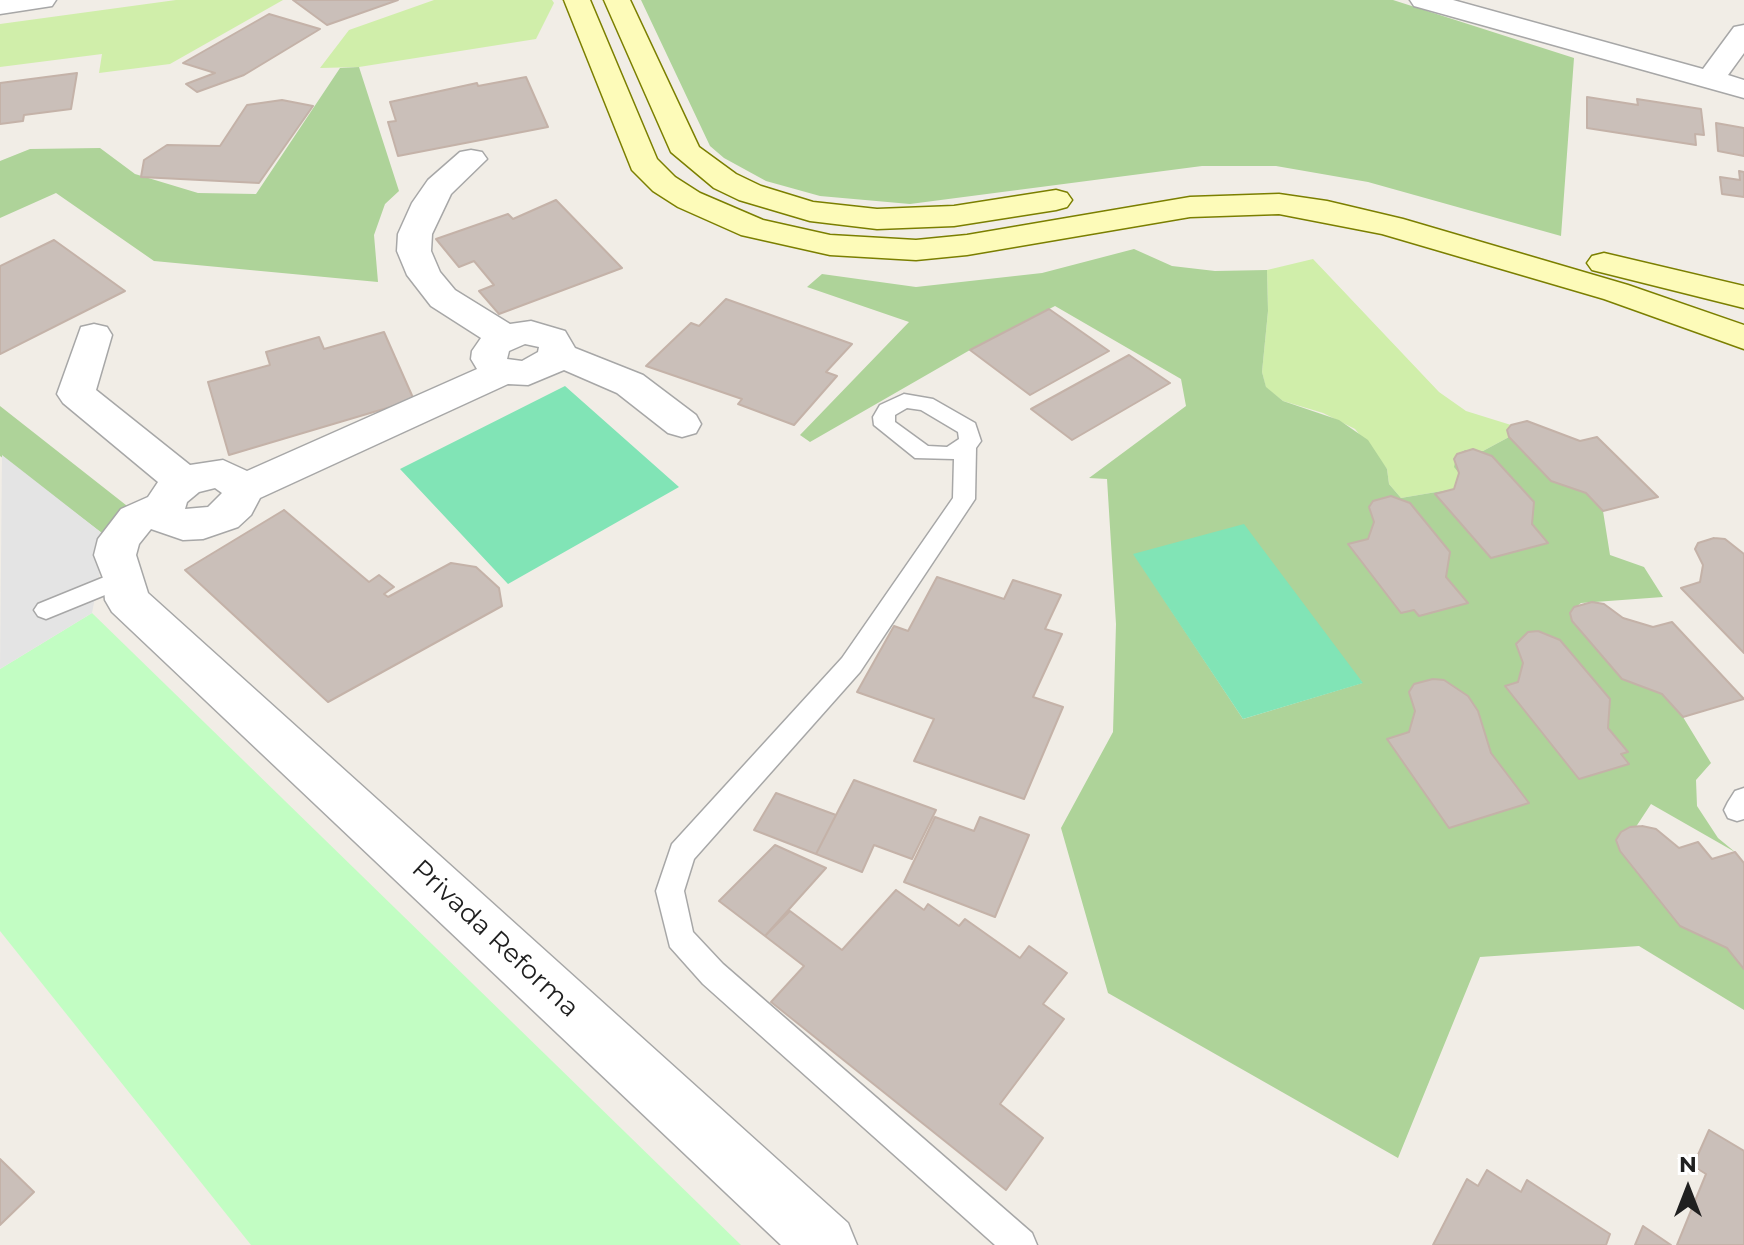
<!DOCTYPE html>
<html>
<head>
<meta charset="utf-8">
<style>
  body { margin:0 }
  #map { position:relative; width:1744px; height:1245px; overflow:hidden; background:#f1ede6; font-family:Montserrat,sans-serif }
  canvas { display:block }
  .north { position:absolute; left:1648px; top:1149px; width:80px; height:80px; -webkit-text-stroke:6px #fff; paint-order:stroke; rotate:0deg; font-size:22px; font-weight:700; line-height:32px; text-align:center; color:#202020 }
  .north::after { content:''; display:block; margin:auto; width:28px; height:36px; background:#202020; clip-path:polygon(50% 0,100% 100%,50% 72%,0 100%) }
</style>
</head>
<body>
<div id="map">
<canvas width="1744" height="1245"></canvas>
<div class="north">N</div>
</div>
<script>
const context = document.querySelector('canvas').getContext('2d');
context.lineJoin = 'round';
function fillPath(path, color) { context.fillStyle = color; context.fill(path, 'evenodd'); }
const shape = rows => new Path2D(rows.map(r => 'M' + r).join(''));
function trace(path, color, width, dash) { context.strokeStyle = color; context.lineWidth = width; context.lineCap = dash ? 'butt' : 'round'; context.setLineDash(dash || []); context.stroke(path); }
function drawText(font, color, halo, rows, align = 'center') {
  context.font = font + ' Montserrat,sans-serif'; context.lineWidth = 6; context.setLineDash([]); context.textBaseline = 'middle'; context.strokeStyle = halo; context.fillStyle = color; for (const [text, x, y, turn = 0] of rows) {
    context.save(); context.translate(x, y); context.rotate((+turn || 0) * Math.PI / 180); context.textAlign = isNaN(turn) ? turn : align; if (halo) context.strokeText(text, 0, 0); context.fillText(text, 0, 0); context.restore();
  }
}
const grass = shape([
  [176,0,283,0,170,64,99,73,102,54,0,67,0,24],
  [434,0,552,0,554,3,536,39,359,67,320,68,349,30],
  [1313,259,1439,392,1466,411,1511,425,1507,430,1509,437,1483,451,1465,450,1457,454,1459,473,1454,489,1401,498,1389,484,1387,469,1355,429,1323,413,1283,401,1266,388,1262,372,1268,311,1267,270]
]);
const forest = shape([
  [641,0,1393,0,1574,58,1561,236,1368,182,1276,166,1202,166,910,204,820,196,766,181,724,158,710,146],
  [359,67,399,191,385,204,374,235,378,282,154,261,56,193,0,218,0,161,30,149,100,148,135,174,198,193,256,194,340,68],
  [1134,249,1172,266,1215,271,1267,270,1268,311,1262,372,1266,387,1283,401,1339,420,1368,440,1387,469,1389,484,1401,498,1454,489,1459,473,1454,467,1457,454,1465,450,1483,451,1509,437,1551,481,1586,493,1603,511,1610,555,1644,567,1663,597,1581,603,1570,612,1572,621,1662,694,1683,717,1711,763,1696,780,1697,806,1718,838,1735,852,1651,804,1620,851,1680,926,1727,948,1744,969,1744,1010,1639,946,1480,957,1398,1158,1108,993,1061,828,1113,732,1116,624,1107,479,1089,478,1186,406,1181,379,1055,306,970,350,810,442,800,435,909,322,807,287,822,274,916,287,1042,273],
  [1391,496,1409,503,1450,552,1446,577,1467,603,1420,616,1414,610,1401,613,1349,544,1368,539,1374,522,1369,507,1373,501],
  [1134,554,1362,682,1362,683,1243,719],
  [1433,679,1444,680,1468,696,1478,711,1491,753,1387,739,1409,732,1415,711,1409,692,1414,685],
  [0,406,131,509,107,537,0,456]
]);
const park = shape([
  [92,613,741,1245,251,1245,0,931,0,669]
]);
const pitch = shape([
  [565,386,679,487,508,584,400,469],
  [1244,524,1363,683,1243,719,1133,554]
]);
const parking = shape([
  [2,455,107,537,92,613,0,669]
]);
const building = shape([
  [293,0,398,0,327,25,293,0],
  [269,14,320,29,244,75,197,92,186,84,215,73,183,63,269,14],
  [77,73,71,109,24,115,23,121,0,124,0,83,77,73],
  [526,77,548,127,398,156,388,122,396,121,390,102,477,83,478,86,526,77],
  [1587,97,1638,105,1637,99,1701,109,1704,135,1695,134,1696,145,1587,128,1587,97],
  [282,100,313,106,259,183,141,177,144,160,167,145,220,146,247,105,282,100],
  [1716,123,1744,128,1744,156,1718,151,1716,123],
  [1739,171,1744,172,1744,197,1722,194,1720,177,1740,180,1739,171],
  [556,200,622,268,499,314,479,291,494,285,474,261,459,267,436,239,508,214,513,219,556,200],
  [54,240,125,291,0,354,0,266,54,240],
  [726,299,852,344,826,372,837,376,794,425,738,404,742,399,646,366,691,323,699,326,726,299],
  [1049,309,1109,351,1030,395,970,350,1049,309],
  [384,332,414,400,229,455,208,382,270,365,266,352,319,337,324,349,384,332],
  [1129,355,1170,383,1072,440,1031,409,1129,355],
  [1527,421,1580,441,1597,437,1658,497,1603,511,1586,493,1551,481,1509,437,1507,430,1511,425,1527,421],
  [1473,449,1492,456,1534,502,1532,524,1548,543,1491,558,1435,494,1454,489,1459,473,1454,459,1457,454,1473,449],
  [1391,496,1410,503,1450,552,1446,577,1468,603,1419,616,1414,610,1401,613,1348,544,1368,539,1374,522,1369,507,1373,501,1391,496],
  [284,510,369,582,379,575,394,587,384,594,388,597,451,563,476,567,499,588,502,606,328,702,185,570,284,510],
  [1714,538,1725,539,1744,554,1744,653,1681,588,1700,582,1703,565,1695,549,1698,543,1714,538],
  [937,577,1004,599,1013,580,1061,595,1045,629,1062,634,1033,697,1063,707,1024,799,914,761,934,719,857,692,894,626,908,631,937,577],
  [1592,602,1604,604,1623,618,1653,627,1672,622,1744,699,1683,717,1662,694,1622,679,1572,621,1570,613,1574,607,1592,602],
  [1538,631,1560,640,1610,699,1608,728,1628,752,1621,754,1629,764,1579,779,1505,686,1518,682,1523,663,1516,644,1528,632,1538,631],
  [1433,679,1444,680,1468,696,1478,711,1491,753,1529,803,1449,828,1387,739,1409,732,1415,711,1409,692,1414,684,1433,679],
  [854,780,936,810,912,859,874,845,862,872,816,854,854,780],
  [776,793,836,815,816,854,754,830,776,793],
  [935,817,974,831,980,817,1029,835,995,917,904,882,935,817],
  [1642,826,1656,829,1679,848,1698,842,1712,859,1735,852,1744,863,1744,969,1727,948,1680,926,1620,851,1616,840,1621,832,1630,827,1642,826],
  [775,845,826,868,765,936,719,901,775,845],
  [896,890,924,910,928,904,959,926,965,919,1020,958,1029,946,1067,973,1043,1004,1064,1019,1000,1104,1043,1138,1006,1190,771,1002,804,966,765,936,790,911,842,950,896,890],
  [1709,1130,1744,1151,1744,1245,1677,1245,1706,1174,1693,1166,1709,1130],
  [0,1159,34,1192,0,1225,0,1159],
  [1487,1170,1521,1192,1527,1180,1610,1234,1606,1245,1433,1245,1467,1179,1478,1186,1487,1170],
  [1643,1226,1671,1245,1635,1245,1643,1226]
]);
const service = shape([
  [904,394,933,399,975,423,981,441,976,448,975,499,860,672,694,859,684,891,693,932,723,964,1032,1233,1037,1245,995,1245,703,984,670,947,656,891,672,844,842,658,953,498,954,459,915,458,874,425,873,417,880,405,904,394],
  [907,408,921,410,958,432,959,439,947,447,928,446,895,422,895,415,907,408],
  [124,569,132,572,136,578,132,584,46,619,38,616,34,610,38,604,124,569],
  [1744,788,1744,819,1737,821,1728,818,1724,810,1728,802,1735,791,1744,788]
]);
const minor = shape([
  [1410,0,1453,0,1703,69,1734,27,1744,25,1744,53,1728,75,1744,80,1744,98,1414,6,1410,0],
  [471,150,482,152,487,159,451,194,432,234,431,251,440,272,455,290,510,324,531,321,565,331,575,348,643,375,696,415,701,424,696,433,682,437,668,433,617,393,564,370,528,385,508,384,260,498,251,515,238,527,203,539,183,540,151,529,139,544,136,555,148,593,848,1223,857,1245,781,1245,112,612,105,600,103,578,94,555,98,539,121,509,148,497,158,482,63,403,57,394,81,327,94,324,107,327,112,335,96,390,190,465,223,460,247,471,477,369,471,359,472,351,481,338,431,306,407,275,397,251,398,234,412,203,428,180,460,152,471,150],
  [525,344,539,347,538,352,522,361,507,359,509,351,525,344],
  [215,488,222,493,208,507,185,509,187,502,199,492,215,488]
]);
const tertiary = shape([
  [0,0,56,0,52,6,0,14,0,0]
]);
const secondary = shape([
  [564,0,590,0,657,159,675,177,700,193,763,220,830,235,916,240,967,235,1190,197,1279,194,1327,201,1403,219,1628,285,1744,325,1744,349,1604,299,1382,234,1279,214,1190,217,967,255,916,260,830,255,741,235,678,207,653,191,632,170,564,0],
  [604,0,630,0,699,147,736,174,761,186,813,202,877,209,954,206,1056,190,1067,193,1072,200,1067,207,1056,210,954,226,877,229,810,221,739,200,714,188,671,152,604,0],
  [1604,253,1744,286,1744,308,1592,270,1587,263,1592,256,1604,253]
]);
const streetNames = [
  ["Privada Reforma",495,939,43]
];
fillPath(grass, '#d0eeaa');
fillPath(forest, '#aed399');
fillPath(park, '#c2fdc3');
fillPath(pitch, '#81e4b6');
fillPath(parking, '#e4e4e4');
fillPath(building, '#cabfb9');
trace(building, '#c4b2a8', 2);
trace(service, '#a7a7a7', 3);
trace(minor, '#a7a7a7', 3);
trace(tertiary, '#a7a7a7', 3);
trace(secondary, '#7b7f00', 3);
fillPath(service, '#fff');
fillPath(minor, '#fff');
fillPath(tertiary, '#fff');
fillPath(secondary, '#fdfbb9');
drawText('26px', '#202020', '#fff', streetNames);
</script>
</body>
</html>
